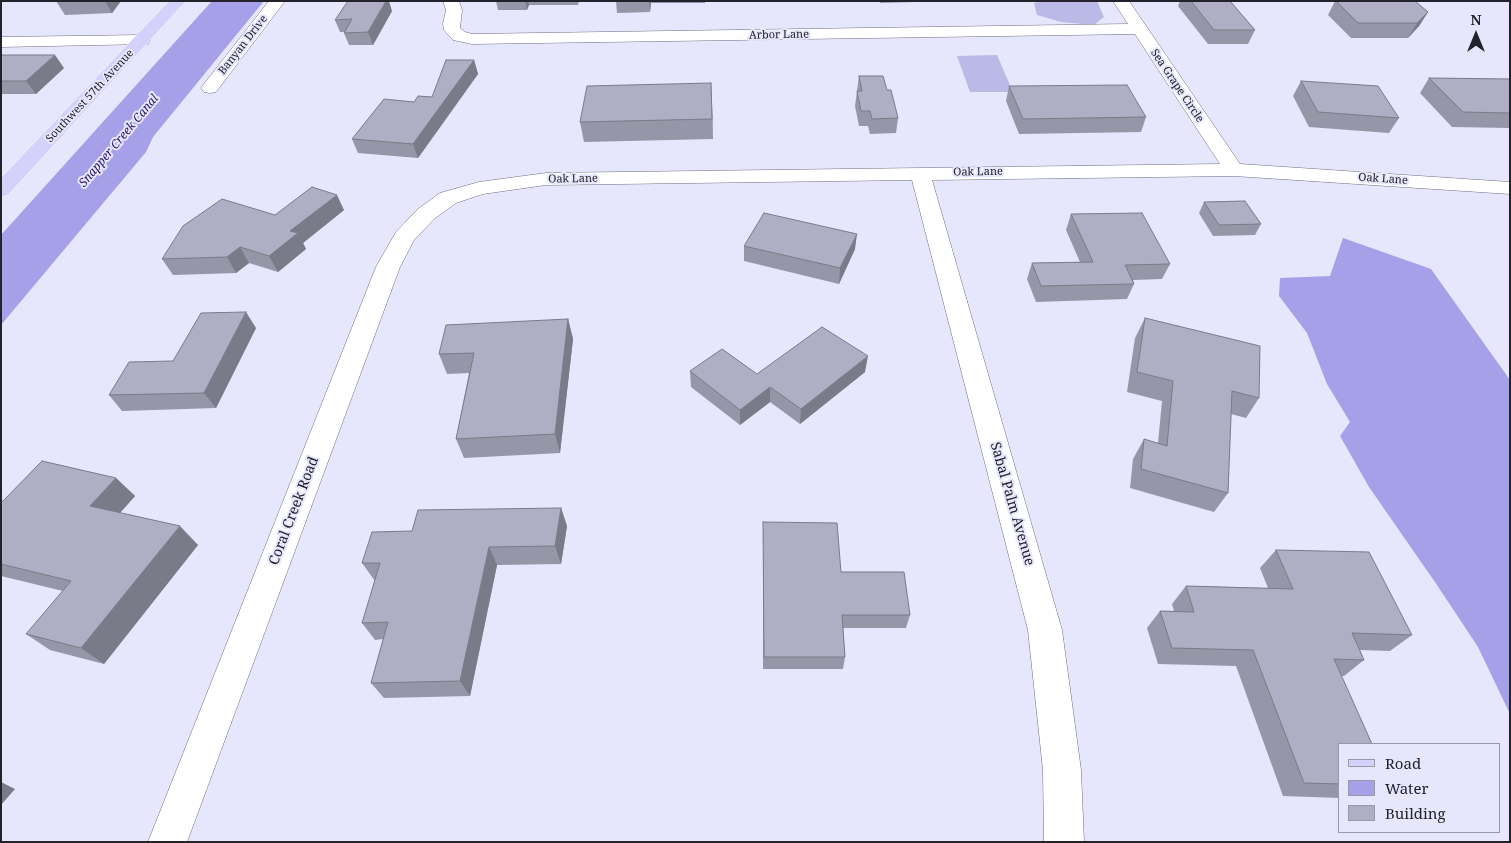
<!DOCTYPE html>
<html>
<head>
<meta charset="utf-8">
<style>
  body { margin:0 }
  #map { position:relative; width:1511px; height:843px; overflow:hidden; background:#e6e6fc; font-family:"Noto Serif",serif }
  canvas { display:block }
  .frame { position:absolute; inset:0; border:2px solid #23222b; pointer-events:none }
  .legend { position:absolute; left:1338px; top:743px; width:162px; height:90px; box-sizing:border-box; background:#e6e6fc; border:1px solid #9898a8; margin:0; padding:6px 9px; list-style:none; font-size:15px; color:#23222b }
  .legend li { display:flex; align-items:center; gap:10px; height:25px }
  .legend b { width:25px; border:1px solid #9898a8 }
  .north { position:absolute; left:1451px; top:10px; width:50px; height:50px; -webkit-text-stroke:4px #e6e6fc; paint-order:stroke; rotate:0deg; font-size:14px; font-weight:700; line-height:20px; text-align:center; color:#23222b }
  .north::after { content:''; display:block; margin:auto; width:18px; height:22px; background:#23222b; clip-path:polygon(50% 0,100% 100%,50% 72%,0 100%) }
</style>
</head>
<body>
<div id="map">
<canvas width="1511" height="843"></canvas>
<div class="frame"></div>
<ul class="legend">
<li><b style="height:6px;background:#d4d2fa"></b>Road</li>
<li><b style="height:14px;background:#a6a0e8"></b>Water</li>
<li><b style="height:14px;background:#afaec4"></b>Building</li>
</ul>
<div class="north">N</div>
</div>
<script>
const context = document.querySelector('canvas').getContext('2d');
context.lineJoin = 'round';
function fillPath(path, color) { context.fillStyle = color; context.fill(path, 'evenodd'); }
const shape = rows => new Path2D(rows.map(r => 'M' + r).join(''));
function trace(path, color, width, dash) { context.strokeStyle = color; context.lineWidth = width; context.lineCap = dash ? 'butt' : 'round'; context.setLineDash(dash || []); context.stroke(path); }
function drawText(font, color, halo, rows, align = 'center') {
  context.font = font + ' "Noto Serif",serif'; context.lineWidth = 4; context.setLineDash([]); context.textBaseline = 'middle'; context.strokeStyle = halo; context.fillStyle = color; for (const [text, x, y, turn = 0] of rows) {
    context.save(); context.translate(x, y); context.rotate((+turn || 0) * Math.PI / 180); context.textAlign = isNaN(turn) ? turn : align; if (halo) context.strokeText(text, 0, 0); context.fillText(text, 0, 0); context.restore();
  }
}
const green = shape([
  [1042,1,1097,1,1104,17,1094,25,1061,22,1037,15,1034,3],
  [997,55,1013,92,970,92,957,56]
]);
const water = shape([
  [212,1,264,1,153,137,146,152,1,325,1,235],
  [1343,238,1431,269,1510,380,1510,714,1478,647,1437,585,1369,487,1340,436,1350,422,1327,384,1307,333,1279,296,1280,278,1330,276]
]);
const minor = shape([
  [269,1,285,1,216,92,210,93,204,92,201,88,204,84,269,1],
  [443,1,459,1,462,10,460,28,465,32,472,34,1128,24,1113,1,1129,1,1240,164,1510,182,1510,194,1234,176,932,180,1062,630,1081,770,1084,842,1044,842,1043,770,1028,630,912,180,546,185,483,194,456,203,434,219,414,240,400,267,187,842,148,842,376,267,396,232,418,209,440,193,479,182,546,173,1220,164,1135,34,472,44,453,40,444,30,443,24,446,10,443,1],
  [142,35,148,36,150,40,148,44,1,47,1,37,142,35]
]);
const major = shape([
  [169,1,186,1,8,195,1,197,1,178,169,1]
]);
const wall = shape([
  [56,1,121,1,112,13,65,15],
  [496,1,579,1,578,5,529,5,527,10,498,10],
  [616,1,705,1,705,3,651,3,650,12,617,13],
  [880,1,950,1,880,3],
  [1180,1,1230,1,1255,30,1248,44,1208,44,1178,6],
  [1335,1,1415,1,1428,12,1419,26,1408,38,1351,38,1328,15],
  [392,11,373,45,349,45,344,33,345,32,340,32,335,20],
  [1,55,64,68,36,94,1,94],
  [474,60,478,74,418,158,358,153,352,139,414,102,432,97],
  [859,76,887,90,898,118,896,133,870,134,868,126,859,126,855,106],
  [1429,78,1510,79,1510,128,1452,127,1420,93],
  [1301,81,1399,118,1389,133,1309,127,1293,96],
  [711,83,713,139,584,142,580,122],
  [1009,86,1146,117,1141,132,1019,134,1006,101],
  [1204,202,1261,224,1255,235,1213,236,1199,213],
  [344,210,303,243,306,249,278,272,249,263,236,273,173,275,162,259,275,215],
  [1071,214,1170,264,1162,279,1133,280,1134,284,1127,299,1036,302,1027,279,1032,263,1080,262,1066,230],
  [744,246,855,249,839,284,744,261],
  [1145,318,1259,398,1246,418,1231,414,1228,493,1214,512,1130,488,1133,459,1144,439,1158,443,1162,401,1127,392,1135,338],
  [568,319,573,339,560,453,464,458,456,439,469,373,447,374,439,354],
  [256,328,216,408,122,411,109,395,173,361],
  [690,371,757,374,865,372,800,424,770,402,740,425,691,387],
  [116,478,135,496,120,513,198,545,104,664,50,650,26,634,63,591,1,576,1,503],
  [561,508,567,526,561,564,497,565,470,696,384,698,371,683,383,639,375,640,362,623,375,581,362,563,412,531],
  [763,522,910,615,906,628,843,628,845,657,843,669,763,669],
  [1276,550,1412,635,1390,651,1360,650,1364,660,1344,676,1342,676,1340,744,1340,798,1283,796,1236,666,1158,664,1147,628,1160,611,1174,611,1172,604,1186,586,1268,588,1260,568]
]);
const shadedWall = shape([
  [105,1,121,1,112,13],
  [386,1,389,1,392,11,373,45,368,32],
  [525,1,528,1,529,5,527,10],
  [649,1,651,1,650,12],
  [1428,12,1419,26,1408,38,1417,23],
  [55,55,64,68,36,94,26,81],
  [474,60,478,74,418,158,413,144],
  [711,83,712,102,713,139,712,119],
  [337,195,344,210,303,243,306,249,278,272,269,256,290,231],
  [857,234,855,249,839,284,840,268],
  [240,247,249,263,236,273,227,257],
  [246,312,256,328,216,408,204,393],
  [568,319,573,339,560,453,555,434],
  [868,356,865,372,800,424,801,409],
  [770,387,770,402,740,425,740,410],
  [116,478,135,496,110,524,90,506],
  [561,508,567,526,561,564,555,546],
  [180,526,198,545,104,664,81,648],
  [489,547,497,565,470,696,460,681],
  [1,782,15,789,1,805]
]);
const building = shape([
  [348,1,386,1,368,32,344,33,352,19,335,20,348,1],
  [1191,1,1230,1,1255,30,1214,30,1191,1],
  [1336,1,1415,1,1428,12,1417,23,1358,23,1336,1],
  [1,55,55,55,26,81,1,81,1,55],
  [446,60,474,60,413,144,352,139,384,99,414,102,418,96,432,97,446,60],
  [859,76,883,76,887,90,891,90,898,118,872,119,870,111,861,111,857,91,862,91,859,76],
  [1429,78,1510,79,1510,113,1463,112,1429,78],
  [1301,81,1378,86,1399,118,1318,112,1301,81],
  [711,83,712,119,580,122,587,86,711,83],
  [1127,85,1146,117,1023,119,1009,86,1127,85],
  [312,187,337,195,290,231,298,233,269,256,240,247,227,257,162,259,183,226,222,199,275,215,312,187],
  [1245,201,1261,224,1219,225,1204,202,1245,201],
  [764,213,857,234,840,268,744,246,764,213],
  [1142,213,1170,264,1125,265,1134,284,1041,286,1032,263,1093,262,1071,214,1142,213],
  [246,312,204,393,109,395,129,362,173,361,201,313,246,312],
  [1145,318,1260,346,1259,398,1232,391,1228,493,1141,469,1144,439,1167,446,1173,381,1137,372,1145,318],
  [568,319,555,434,456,439,474,353,439,354,446,325,568,319],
  [822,327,868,356,801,409,770,387,740,410,690,371,722,349,757,374,822,327],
  [42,461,116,478,90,506,180,526,81,648,26,634,71,581,1,564,1,503,42,461],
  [561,508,555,546,489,547,460,681,371,683,388,622,362,623,380,563,362,563,372,532,412,531,418,510,561,508],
  [763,522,837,523,841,572,904,572,910,615,842,615,845,657,764,657,763,522],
  [1276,550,1369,552,1412,635,1352,633,1364,660,1334,659,1372,744,1340,744,1340,784,1304,783,1253,650,1172,648,1160,611,1194,612,1186,586,1293,589,1276,550]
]);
const farStreetnames = [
  ["Arbor Lane",779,35,-1],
  ["Banyan Drive",243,45,-52],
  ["Sea Grape Circle",1177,86,56],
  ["Southwest 57th Avenue",90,96,-47],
  ["Oak Lane",978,172,-1],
  ["Oak Lane",573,179,-1],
  ["Oak Lane",1383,179,4]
];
const farWaternames = [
  ["Snapper Creek Canal",119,141,-50]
];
const streetNames = [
  ["Sabal Palm Avenue",1012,504,74],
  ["Coral Creek Road",294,511,-69]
];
fillPath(green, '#bbb9e6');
fillPath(water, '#a6a0e8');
trace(minor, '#6e6d81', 1);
trace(major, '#fff', 1);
fillPath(minor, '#fff');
fillPath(major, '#d4d2fa');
fillPath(wall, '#9696a9');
fillPath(shadedWall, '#7a7a89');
fillPath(building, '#afaec4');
trace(building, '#7a7a89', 1);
drawText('11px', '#23222b', '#e6e6fc', farStreetnames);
drawText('italic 12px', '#2b1467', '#e6e6fc', farWaternames);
drawText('14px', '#23222b', '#e6e6fc', streetNames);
</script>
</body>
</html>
